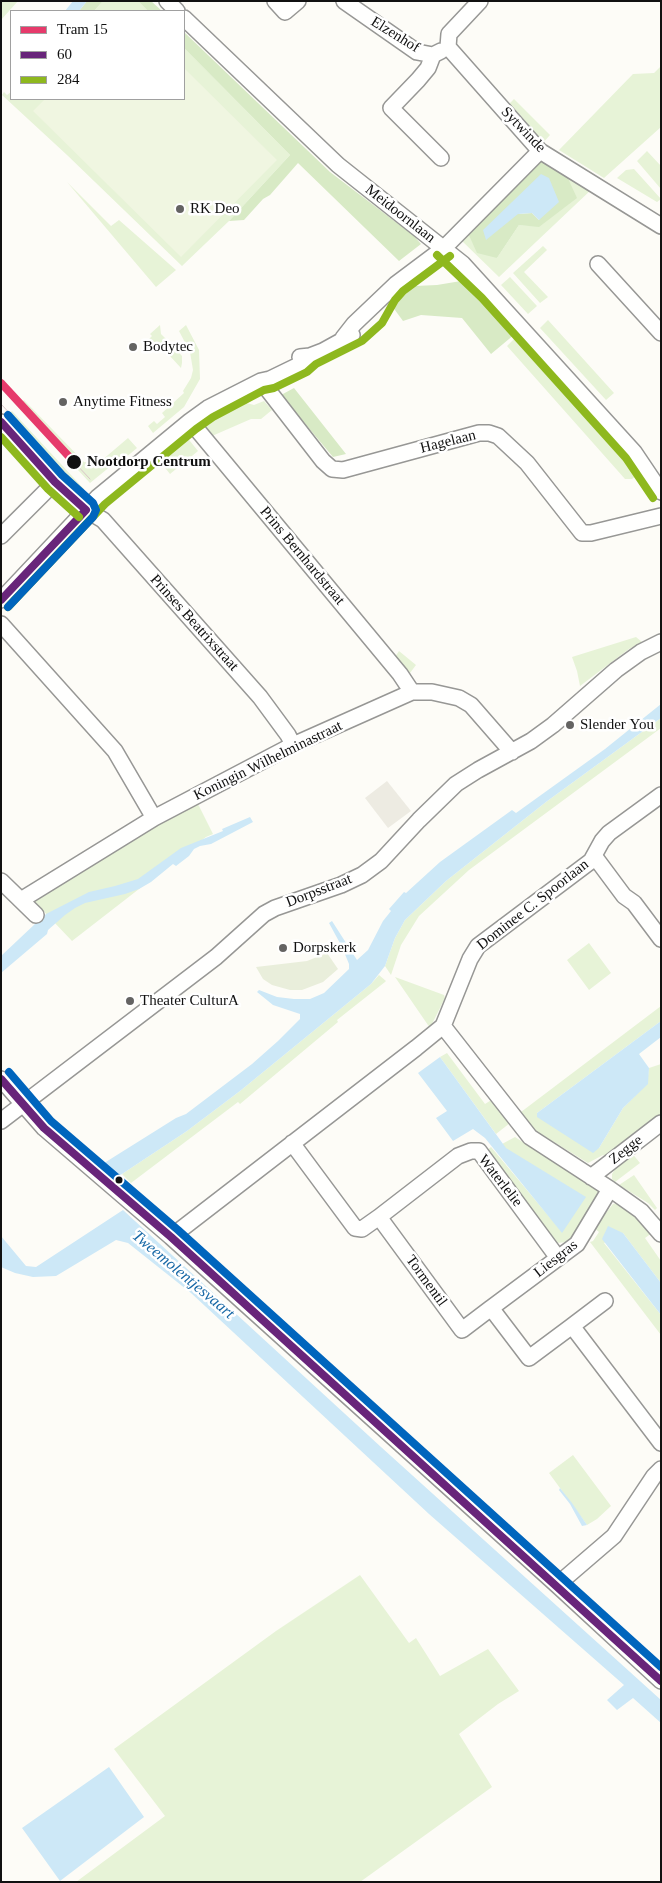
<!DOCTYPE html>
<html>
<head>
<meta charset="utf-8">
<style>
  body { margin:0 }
  #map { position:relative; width:662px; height:1883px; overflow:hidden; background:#fdfcf7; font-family:Georgia,serif }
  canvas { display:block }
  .frame { position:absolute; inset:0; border:2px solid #111; pointer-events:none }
  .legend { position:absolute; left:10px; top:10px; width:175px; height:90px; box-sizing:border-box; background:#fff; border:1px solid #a0a0a0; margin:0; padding:6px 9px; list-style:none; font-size:15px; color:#111 }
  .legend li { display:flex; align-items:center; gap:10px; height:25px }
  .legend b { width:25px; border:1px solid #a0a0a0 }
</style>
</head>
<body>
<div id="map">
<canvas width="662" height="1883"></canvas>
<div class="frame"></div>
<ul class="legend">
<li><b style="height:6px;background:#e63a6b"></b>Tram 15</li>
<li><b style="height:6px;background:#68257a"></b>60</li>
<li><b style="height:6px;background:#8eb81e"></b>284</li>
</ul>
</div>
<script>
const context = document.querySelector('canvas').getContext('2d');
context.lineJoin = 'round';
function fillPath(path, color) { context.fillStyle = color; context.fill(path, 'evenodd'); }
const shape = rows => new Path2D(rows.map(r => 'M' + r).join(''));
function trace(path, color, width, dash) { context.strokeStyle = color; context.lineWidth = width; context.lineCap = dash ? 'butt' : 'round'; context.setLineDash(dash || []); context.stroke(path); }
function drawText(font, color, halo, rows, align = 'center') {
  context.font = font + ' Georgia,serif'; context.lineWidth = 5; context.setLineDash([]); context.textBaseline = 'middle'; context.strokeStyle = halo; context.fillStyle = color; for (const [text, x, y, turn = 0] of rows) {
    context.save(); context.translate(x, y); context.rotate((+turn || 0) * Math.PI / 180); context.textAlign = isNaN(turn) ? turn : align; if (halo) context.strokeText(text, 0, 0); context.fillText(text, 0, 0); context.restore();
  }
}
const green = shape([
  [1,1,18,1,1,20],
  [103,1,138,1,148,11,94,11],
  [184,48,290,155,229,221,182,266,67,155,2,95,4,92,7,95,11,92,11,99,184,99],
  [661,66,661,127,604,178,559,150,633,74,654,73],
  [514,99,550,135,542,144,527,130,528,124,513,107,507,106],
  [647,151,661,166,661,189,637,161],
  [634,169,661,199,657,202,617,178,626,170],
  [565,172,592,189,499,277,461,240,468,233,497,258,519,225,539,226],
  [67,182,111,226,119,220,176,270,156,287],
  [543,246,547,250,524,272,548,297,540,303,513,273],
  [510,277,537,306,528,314,501,285],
  [548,320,614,393,606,400,540,328],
  [160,325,161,334,169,342,167,345,163,341,158,347,149,339,152,336,150,334],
  [186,325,199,350,200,379,184,407,153,433,148,426,154,421,157,424,165,417,162,413,184,393,183,391,191,378,193,370,190,352,179,331],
  [517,336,581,406,628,461,637,475,632,479,625,479,507,346],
  [170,343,182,356,182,363,181,368,169,355,173,351,167,345],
  [24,400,84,462,93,463,101,461,128,438,137,448,119,463,117,461,90,483,18,405],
  [264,401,272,410,261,419,251,419,212,436,204,427,205,420,243,402,254,405],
  [12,411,84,489,77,495,5,417],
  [186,436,198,451,170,474,158,459],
  [636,637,642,642,629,649,580,686,577,671,572,657],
  [399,651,416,665,410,673,395,657],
  [661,718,661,728,469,870,419,916,401,945,391,975,385,966,395,938,405,920,446,881,546,802],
  [196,800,213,834,206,837,72,941,32,899],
  [589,943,611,973,589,990,567,960],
  [379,975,386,981,385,982,337,1020,338,1022,240,1104,238,1102,131,1183,122,1174,187,1131,240,1091,371,984],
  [395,977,444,995,445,998,430,1028],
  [661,1006,661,1021,537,1113,599,1148,623,1108,647,1084,649,1068,661,1064,661,1116,607,1157,603,1155,588,1163,536,1131,521,1112],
  [447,1053,485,1104,493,1099,510,1123,496,1134,440,1057],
  [515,1137,598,1191,598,1197,569,1242,556,1243,486,1151,491,1147,562,1232,502,1144],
  [631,1152,640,1163,615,1182,612,1179,612,1174,615,1169,612,1165],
  [634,1175,657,1208,655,1210,648,1203,619,1185],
  [618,1203,641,1218,652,1233,645,1238,661,1261,661,1283,623,1233,604,1243,661,1315,661,1335,590,1242,593,1241,599,1232,594,1228,613,1204],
  [573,1455,611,1506,597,1519,587,1525,549,1473],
  [360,1575,409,1643,416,1638,440,1676,488,1649,519,1691,498,1704,459,1734,492,1787,360,1882,76,1882,165,1816,114,1749,276,1631]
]);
const forest = shape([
  [87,1,103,1,94,11,79,11],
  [138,1,151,1,162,11,148,11],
  [184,32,330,172,414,236,421,244,399,261,298,163,270,195,263,199,244,220,229,221,290,155,184,48],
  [537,157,565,172,577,198,539,227,519,225,497,258,477,253,468,233],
  [549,178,539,220,532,213,518,214],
  [461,281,515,334,491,354,462,318,421,315,403,321,392,306,415,286,437,285],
  [294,388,346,454,333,457,281,395]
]);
const cemetery = shape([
  [327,953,338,969,323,982,302,990,290,990,272,985,263,979,256,967,307,961]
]);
const pitch = shape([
  [184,68,277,160,181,257,33,111,45,99,184,99]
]);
const plaza = shape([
  [387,781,411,811,388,828,365,798]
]);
const water = shape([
  [73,1,87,1,79,11,65,11],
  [541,174,549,178,559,202,539,220,532,213,518,214,486,240,483,230],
  [661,704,661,718,546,802,446,881,405,920,395,938,385,966,371,984,240,1091,187,1131,122,1174,115,1179,101,1165,176,1118,186,1114,252,1064,278,1041,300,1019,300,1014,273,1005,257,992,259,990,277,997,294,999,310,999,324,993,349,969,349,964,342,947,329,923,332,921,357,960,368,950,383,921,391,911,389,909,404,892,406,893,440,862,512,810,516,813,605,749],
  [250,817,253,822,211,844,200,846,194,849,189,856,176,866,173,864,151,882,139,889,125,894,85,903,75,908,65,915,48,930,47,934,1,973,1,956,36,923,39,922,46,914,89,892,115,886,138,879,181,848,223,831,222,829],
  [661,1021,661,1037,639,1054,649,1068,648,1084,623,1108,599,1148,593,1153,537,1117,537,1113],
  [440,1057,506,1148,586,1197,562,1233,485,1138,473,1129,453,1141,436,1118,447,1111,418,1073],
  [123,1210,381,1447,661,1700,661,1723,633,1698,617,1710,607,1700,624,1685,429,1514,191,1293,128,1243,116,1240,56,1276,33,1277,15,1273,1,1267,1,1236,26,1266,36,1267],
  [608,1226,623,1233,661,1283,661,1315,602,1239],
  [560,1488,572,1503,587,1525,582,1526,570,1504,559,1490],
  [109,1767,144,1817,60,1881,22,1828]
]);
const minor = shape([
  [167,1,177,11],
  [275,1,285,12,298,1],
  [344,1,417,52,433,55,441,51],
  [480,1,449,34,448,47,540,151,661,226],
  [184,18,338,165,463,264,634,452,661,492],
  [433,55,428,68,418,80,391,108,441,158],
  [598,264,661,333],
  [343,338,354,324,396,284,444,248,540,151],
  [300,357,310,356,323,351,352,335],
  [261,381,323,461,332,469,343,470,479,433,489,433,498,436,527,463,582,533,591,533,661,516],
  [190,421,400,674,412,692],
  [1,422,55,482,86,510,103,520,260,697,288,735,293,745],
  [1,536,55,482],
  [1,600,98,497,190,421,208,408,261,381,270,379,303,363,310,356],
  [1,624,115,751,154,818],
  [595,857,624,896,634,903,661,939],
  [1,881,36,915],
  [21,900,154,818,293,745,412,692,432,692,459,698,471,705,512,752],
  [443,1026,530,1137,610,1189,577,1244,491,1308],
  [1,1079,44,1128,171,1237,557,1585,661,1681],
  [1,1121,216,957,264,914,275,908,341,885,362,875,381,861,419,820,456,784,478,770,531,741,553,725,616,670,641,652,661,642],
  [292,1143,355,1228,362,1229,379,1217,462,1330,491,1308,529,1358,572,1326,661,1443],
  [591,1177,661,1123],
  [610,1189,641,1211,661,1234],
  [379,1217,458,1156,471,1151,479,1151,558,1258],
  [171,1237,416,1048,443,1026,470,959,478,946,591,861,602,841,609,833,661,795],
  [572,1326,605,1301],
  [557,1585,614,1536,654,1476,661,1469]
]);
const tram = shape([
  [1,404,79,488],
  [74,462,90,479]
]);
const bus1 = shape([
  [1,422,55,482,86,510,1,600],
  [1,1079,44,1128,171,1237,661,1681]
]);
const bus2 = shape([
  [437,255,482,298,626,458,653,498],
  [1,437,48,489,79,517],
  [8,607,105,504,196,429,213,417,264,390,274,388,307,372,316,364,362,341,382,323,395,300,403,291,450,256]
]);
const bus3 = shape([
  [8,607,93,517,96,510,93,503,62,475,8,415],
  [9,1072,51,1121,178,1230,661,1667]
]);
const tram1 = shape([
  [1,383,74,462]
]);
const markers = [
  [180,209,5,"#646362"],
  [133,347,5,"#646362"],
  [63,402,5,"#646362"],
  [74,462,8,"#111"],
  [570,725,5,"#646362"],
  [283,948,5,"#646362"],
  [130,1001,5,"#646362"],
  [119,1180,4.5,"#111"]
];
const streetNames = [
  ["Elzenhof",395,35,32],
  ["Sytwinde",523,130,46],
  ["Meidoornlaan",400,214,38],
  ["Hagelaan",448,442,-14],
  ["Prins Bernhardstraat",302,556,50],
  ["Prinses Beatrixstraat",194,623,48],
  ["Koningin Wilhelminastraat",268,761,-26],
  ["Dorpsstraat",319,891,-21],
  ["Dominee C. Spoorlaan",533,905,-38],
  ["Zegge",626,1150,-38],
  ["Waterlelie",500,1181,52],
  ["Liesgras",556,1259,-38],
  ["Tormentil",426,1281,54]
];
const poiNames = [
  ["RK Deo",190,209],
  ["Bodytec",143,347],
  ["Anytime Fitness",73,402],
  ["Slender You",580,725],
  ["Dorpskerk",293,948],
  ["Theater CulturA",140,1001]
];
const stopNames = [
  ["Nootdorp Centrum",87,462]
];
const waterNames = [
  ["Tweemolentjesvaart",183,1275,40]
];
fillPath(green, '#e7f3d7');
fillPath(forest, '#d8eac5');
fillPath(cemetery, '#e9eedb');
fillPath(pitch, '#f0f6e1');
fillPath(plaza, '#edebe2');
fillPath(water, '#cde8f7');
trace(minor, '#979795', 18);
trace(minor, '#fffffe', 15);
trace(tram, '#d9c6c7', 1);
trace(bus1, '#68257a', 8);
trace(bus2, '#8eb81e', 8);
trace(bus3, '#0065bd', 8);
trace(tram1, '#e63a6b', 8);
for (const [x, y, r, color] of markers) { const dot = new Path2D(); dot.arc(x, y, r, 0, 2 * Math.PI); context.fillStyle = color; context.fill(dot); trace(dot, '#fff', 2); }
drawText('15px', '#111', '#fff', streetNames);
drawText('15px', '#111', '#fff', poiNames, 'left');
drawText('bold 15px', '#111', '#fff', stopNames, 'left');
drawText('italic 16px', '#1768a6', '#fff', waterNames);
</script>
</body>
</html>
